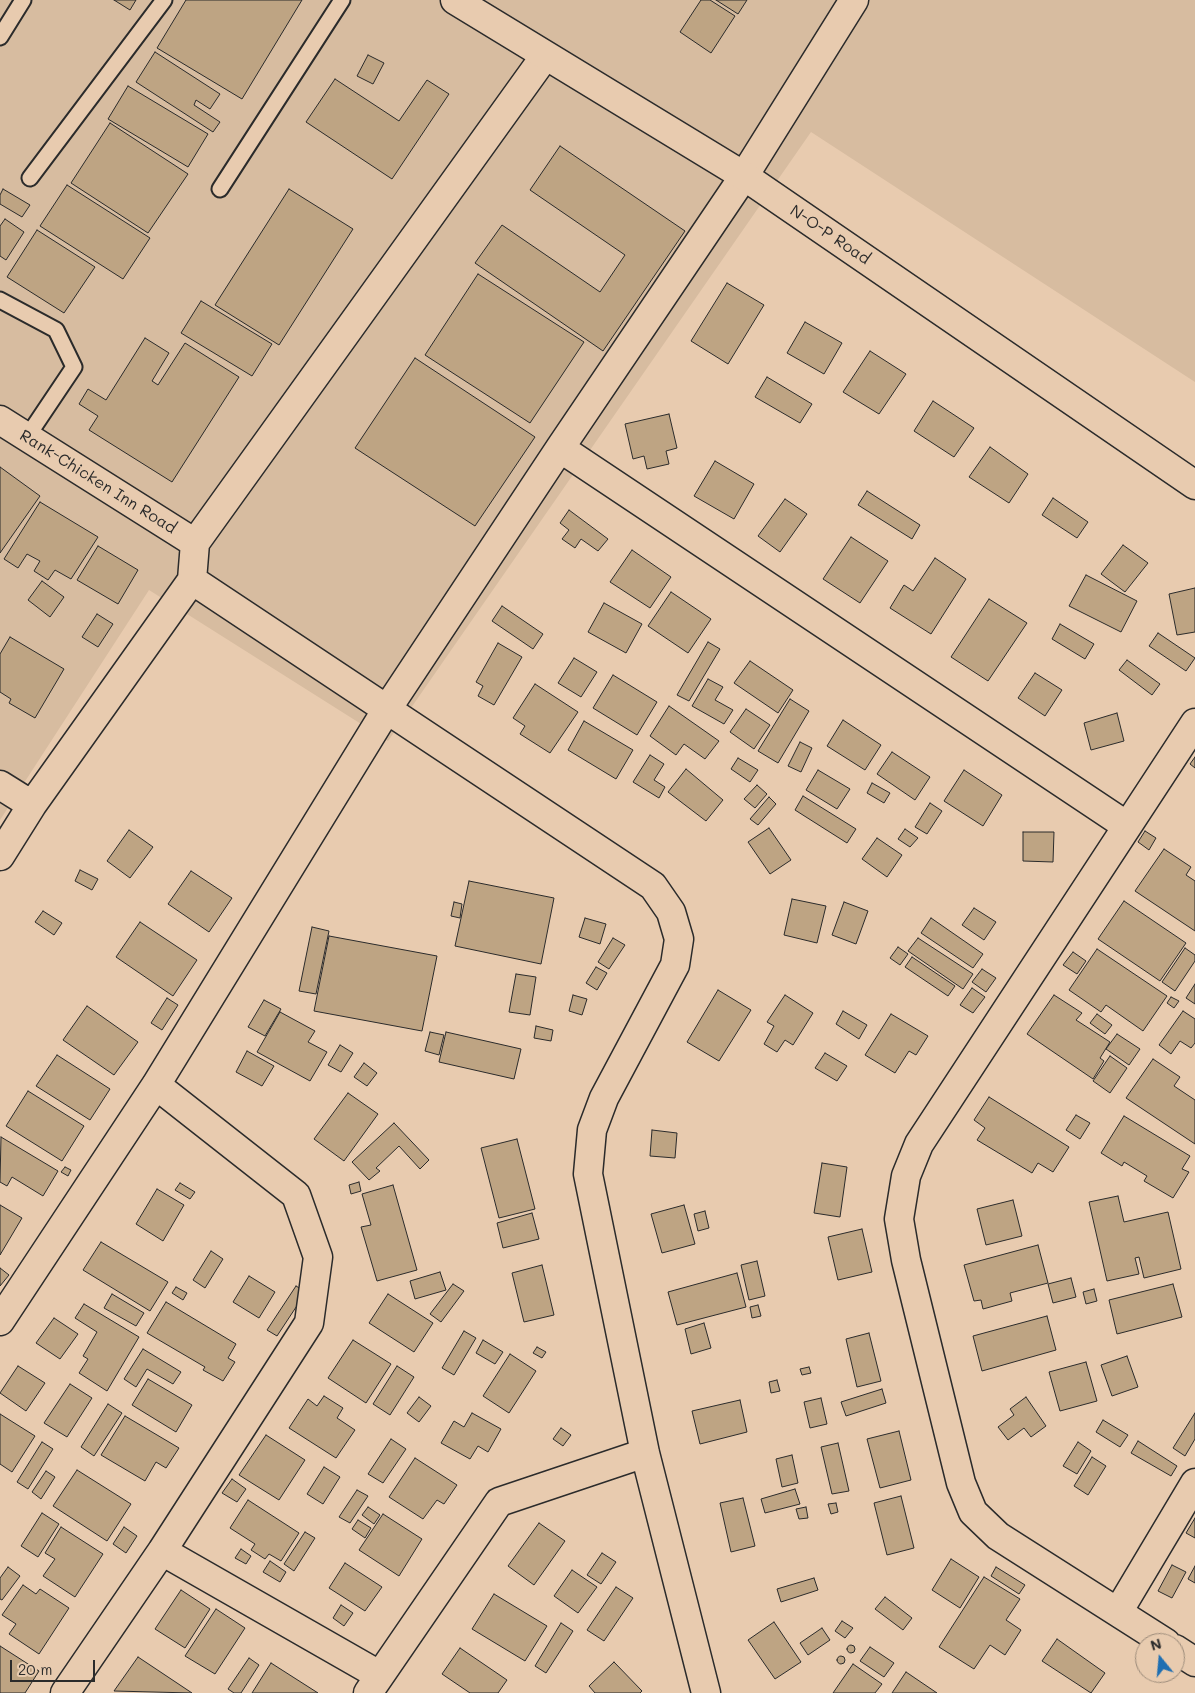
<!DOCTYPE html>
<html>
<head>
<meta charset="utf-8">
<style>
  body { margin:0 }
  #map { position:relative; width:1195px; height:1693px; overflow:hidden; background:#e8cbaf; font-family:Mali,sans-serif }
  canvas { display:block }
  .north { position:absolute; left:1135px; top:1633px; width:50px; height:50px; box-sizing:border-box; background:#e8cbaf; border:1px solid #9c8b7a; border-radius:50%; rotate:343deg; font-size:14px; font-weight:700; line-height:20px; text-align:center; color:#2b2b2b }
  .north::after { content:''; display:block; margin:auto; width:18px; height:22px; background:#1f6fb2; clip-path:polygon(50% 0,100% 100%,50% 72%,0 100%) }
  .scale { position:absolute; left:10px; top:1660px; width:85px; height:22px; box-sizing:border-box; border:2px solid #2b2b2b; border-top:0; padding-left:6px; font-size:15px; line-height:18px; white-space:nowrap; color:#2b2b2b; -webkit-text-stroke:4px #e8cbaf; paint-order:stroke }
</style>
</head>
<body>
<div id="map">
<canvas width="1195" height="1693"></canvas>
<div class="north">N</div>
<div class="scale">20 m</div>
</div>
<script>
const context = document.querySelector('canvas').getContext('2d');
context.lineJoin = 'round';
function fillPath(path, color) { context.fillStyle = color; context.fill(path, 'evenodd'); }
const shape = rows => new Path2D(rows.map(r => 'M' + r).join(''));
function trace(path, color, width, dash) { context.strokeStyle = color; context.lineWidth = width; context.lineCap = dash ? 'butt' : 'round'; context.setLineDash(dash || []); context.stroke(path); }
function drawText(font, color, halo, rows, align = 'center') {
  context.font = font + ' Mali,sans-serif'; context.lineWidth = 5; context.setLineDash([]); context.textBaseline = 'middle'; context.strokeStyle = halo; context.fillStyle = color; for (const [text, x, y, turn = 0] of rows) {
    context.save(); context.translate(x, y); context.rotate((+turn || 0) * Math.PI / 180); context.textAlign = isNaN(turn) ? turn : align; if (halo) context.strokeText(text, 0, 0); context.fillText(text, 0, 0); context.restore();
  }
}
const built = shape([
  [0,0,1195,0,1195,382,811,132,388,741,149,590,0,820]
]);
const building = shape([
  [114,0,136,0,130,10,114,0],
  [186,0,302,0,242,99,157,48,186,0],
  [701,0,710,0,735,16,711,53,680,32,701,0],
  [716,0,747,0,738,14,716,0],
  [155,52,220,94,210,109,196,100,194,105,220,122,213,132,136,82,155,52],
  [368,55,384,63,373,84,357,76,368,55],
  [335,79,399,121,427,80,449,94,392,179,306,122,335,79],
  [128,86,208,134,188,167,108,119,128,86],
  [110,123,188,174,148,233,71,183,110,123],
  [560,146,685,231,603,351,475,263,502,225,600,292,625,255,530,190,560,146],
  [67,185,150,238,123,279,40,226,67,185],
  [3,189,30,205,22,217,0,204,0,195,3,189],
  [289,189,353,229,279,345,215,305,289,189],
  [5,219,24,232,6,260,0,256,0,226,5,219],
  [37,230,95,267,64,313,7,277,37,230],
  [478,274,584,342,530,423,425,355,478,274],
  [727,283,764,305,728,364,691,341,727,283],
  [201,301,272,344,252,376,181,333,201,301],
  [805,322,842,343,824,374,787,353,805,322],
  [145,338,169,353,152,381,158,385,185,343,239,377,172,482,89,430,98,416,79,404,88,389,106,400,145,338],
  [870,351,906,374,879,414,843,392,870,351],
  [415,358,535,437,475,526,355,448,415,358],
  [767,377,812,404,800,423,755,397,767,377],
  [933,401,974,428,954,457,914,431,933,401],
  [669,414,677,448,666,451,669,464,647,469,644,456,633,459,625,424,669,414],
  [990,447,1028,474,1009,503,969,477,990,447],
  [715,461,754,484,734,519,694,496,715,461],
  [0,467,40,496,0,553,0,467],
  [867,491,920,525,912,539,858,505,867,491],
  [1053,498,1088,522,1077,538,1042,515,1053,498],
  [785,499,807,514,780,552,758,536,785,499],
  [40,502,98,537,71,579,55,570,48,580,34,571,40,561,27,554,18,568,4,559,40,502],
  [569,510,608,539,598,551,581,539,575,548,562,539,569,530,560,523,569,510],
  [851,537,888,561,860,603,823,579,851,537],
  [1123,545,1148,563,1125,592,1101,574,1123,545],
  [98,546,138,570,118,604,77,580,98,546],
  [632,550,671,577,650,608,610,582,632,550],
  [935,558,966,579,931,634,890,608,904,585,913,591,935,558],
  [1086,575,1137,601,1121,632,1069,606,1086,575],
  [42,581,64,597,50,617,28,600,42,581],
  [1195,588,1195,632,1177,635,1169,594,1195,588],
  [671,592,711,619,688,653,648,626,671,592],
  [989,599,1027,623,988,681,951,657,989,599],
  [604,603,642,624,626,653,588,632,604,603],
  [502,606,543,634,533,649,492,621,502,606],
  [97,614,113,624,98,647,82,637,97,614],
  [1060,624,1094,644,1085,659,1052,639,1060,624],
  [1158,633,1195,658,1186,671,1149,646,1158,633],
  [10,637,64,669,35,718,9,703,11,699,0,692,0,654,10,637],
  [708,642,720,649,689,701,677,695,708,642],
  [498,643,522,657,494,705,478,696,483,686,476,682,498,643],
  [574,658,597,672,581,697,558,683,574,658],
  [1127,660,1160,684,1152,695,1119,670,1127,660],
  [750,661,793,690,778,713,734,683,750,661],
  [1035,673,1062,690,1045,716,1018,698,1035,673],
  [613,675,657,702,637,735,593,708,613,675],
  [708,679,723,687,715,700,733,710,724,724,692,706,708,679],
  [535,684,578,712,550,753,520,734,525,726,513,718,535,684],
  [790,699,809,711,778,763,758,751,790,699],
  [669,706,719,741,705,759,684,744,676,755,650,736,669,706],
  [746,709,770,725,754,749,730,732,746,709],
  [1117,713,1124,741,1091,750,1084,723,1117,713],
  [843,720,881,745,865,770,827,746,843,720],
  [584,721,633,750,616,779,568,750,584,721],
  [800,742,812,748,801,772,788,766,800,742],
  [892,752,930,777,915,800,877,774,892,752],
  [650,755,664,764,654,780,665,787,659,798,633,782,650,755],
  [1195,757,1195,768,1190,764,1195,757],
  [738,758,758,770,750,782,731,769,738,758],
  [686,769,723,800,706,821,668,792,686,769],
  [818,770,850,789,837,809,806,790,818,770],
  [964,770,1002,795,983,826,944,801,964,770],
  [872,783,890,793,884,803,867,793,872,783],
  [757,785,767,794,755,808,744,799,757,785],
  [803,796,856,829,847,843,795,810,803,796],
  [769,797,776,804,758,825,750,819,769,797],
  [930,803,942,811,927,834,915,827,930,803],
  [769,828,791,860,770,874,748,842,769,828],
  [905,829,918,838,910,847,898,839,905,829],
  [129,830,153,847,130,878,107,861,129,830],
  [1145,831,1156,838,1149,850,1138,842,1145,831],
  [1023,832,1054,832,1053,862,1023,861,1023,832],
  [877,838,902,855,887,877,862,859,877,838],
  [1164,849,1191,867,1186,875,1195,881,1195,931,1135,891,1164,849],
  [80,870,98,879,92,890,75,881,80,870],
  [191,871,232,898,209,932,168,904,191,871],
  [469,881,554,898,541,964,455,946,469,881],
  [792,899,826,906,817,943,784,935,792,899],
  [1124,901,1186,943,1160,981,1098,939,1124,901],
  [454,902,462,904,460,918,451,916,454,902],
  [844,902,868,911,856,944,832,935,844,902],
  [974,908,996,922,984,940,962,925,974,908],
  [43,911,62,923,54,935,35,922,43,911],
  [585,918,606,924,600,944,579,937,585,918],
  [931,918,983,954,973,968,921,933,931,918],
  [140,922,197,960,173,996,116,957,140,922],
  [312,927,329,931,316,994,299,991,312,927],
  [329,936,437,956,422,1031,314,1011,329,936],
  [613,938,625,945,609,969,598,962,613,938],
  [918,938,973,974,963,989,908,951,918,938],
  [898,947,908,954,900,965,890,958,898,947],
  [1185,948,1195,955,1195,961,1175,991,1162,982,1185,948],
  [1097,949,1167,996,1143,1031,1106,1005,1101,1012,1069,990,1097,949],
  [1073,952,1086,961,1077,974,1063,965,1073,952],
  [912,957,955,986,948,996,905,967,912,957],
  [596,967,607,973,597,990,586,983,596,967],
  [982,969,996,978,986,992,972,982,982,969],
  [516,974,536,977,530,1015,509,1012,516,974],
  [1195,984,1195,1004,1186,998,1195,984],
  [972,988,985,997,973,1013,960,1005,972,988],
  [718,990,751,1010,719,1061,687,1042,718,990],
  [573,995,587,999,582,1015,569,1011,573,995],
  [785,995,813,1013,793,1045,785,1040,777,1052,764,1044,774,1026,767,1022,785,995],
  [1054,995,1082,1013,1076,1020,1110,1042,1100,1058,1104,1061,1093,1079,1027,1034,1054,995],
  [1171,997,1179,1001,1174,1008,1167,1003,1171,997],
  [167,998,178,1005,162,1030,151,1023,167,998],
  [264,1000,281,1009,265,1036,248,1027,264,1000],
  [87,1006,138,1042,114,1075,63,1040,87,1006],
  [843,1011,867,1025,859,1039,836,1024,843,1011],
  [1183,1011,1195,1019,1195,1043,1191,1048,1180,1041,1171,1054,1159,1045,1183,1011],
  [280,1012,315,1031,308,1042,327,1052,310,1081,257,1052,280,1012],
  [891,1014,928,1036,916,1055,909,1051,895,1073,865,1055,891,1014],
  [1097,1014,1112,1025,1105,1034,1090,1023,1097,1014],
  [536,1026,553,1030,551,1041,534,1038,536,1026],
  [430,1032,444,1035,439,1055,425,1051,430,1032],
  [446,1032,521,1049,514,1079,439,1062,446,1032],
  [1117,1034,1140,1049,1129,1065,1106,1049,1117,1034],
  [340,1045,353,1053,341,1072,328,1065,340,1045],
  [247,1051,274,1066,262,1086,236,1072,247,1051],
  [825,1053,847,1066,837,1081,815,1068,825,1053],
  [57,1055,110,1089,90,1120,36,1086,57,1055],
  [1110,1056,1127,1068,1110,1093,1093,1081,1110,1056],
  [1153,1059,1180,1077,1174,1086,1195,1100,1195,1144,1126,1098,1153,1059],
  [364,1063,377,1073,367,1086,354,1077,364,1063],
  [28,1091,84,1126,62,1161,6,1126,28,1091],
  [348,1093,378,1114,344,1161,314,1139,348,1093],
  [989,1097,1069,1147,1053,1172,1038,1163,1032,1173,977,1140,985,1128,974,1120,989,1097],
  [1076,1115,1090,1123,1080,1139,1066,1130,1076,1115],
  [1124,1116,1190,1156,1182,1169,1189,1172,1173,1198,1144,1181,1147,1176,1124,1162,1122,1166,1101,1153,1124,1116],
  [394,1123,429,1160,420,1169,399,1146,376,1168,380,1171,369,1180,352,1162,394,1123],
  [652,1130,677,1133,675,1158,650,1156,652,1130],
  [1,1137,58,1171,43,1196,12,1177,7,1186,0,1182,1,1137],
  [517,1139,535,1209,499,1218,481,1148,517,1139],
  [822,1163,847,1167,840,1217,814,1213,822,1163],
  [65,1167,71,1170,68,1176,61,1172,65,1167],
  [359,1182,361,1191,351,1194,349,1185,359,1182],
  [180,1183,195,1192,190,1199,175,1190,180,1183],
  [393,1185,417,1270,377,1281,361,1227,371,1225,362,1194,393,1185],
  [157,1189,184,1205,163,1241,136,1224,157,1189],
  [1118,1196,1124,1222,1168,1212,1181,1269,1144,1278,1139,1257,1135,1258,1139,1274,1107,1281,1089,1202,1118,1196],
  [1013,1200,1022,1236,986,1245,977,1209,1013,1200],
  [0,1205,22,1218,0,1255,0,1205],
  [684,1205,695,1244,662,1253,651,1214,684,1205],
  [705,1211,709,1228,698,1231,694,1214,705,1211],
  [532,1213,539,1239,503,1248,497,1223,532,1213],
  [862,1229,872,1272,838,1280,828,1237,862,1229],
  [101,1242,168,1282,150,1311,83,1270,101,1242],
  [1038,1245,1048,1283,1010,1293,1012,1301,983,1309,981,1300,974,1301,964,1265,1038,1245],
  [211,1251,223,1259,205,1288,193,1280,211,1251],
  [757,1261,765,1296,749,1300,741,1265,757,1261],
  [542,1265,554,1315,524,1322,512,1273,542,1265],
  [0,1268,9,1275,0,1286,0,1268],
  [440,1272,446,1290,415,1299,410,1281,440,1272],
  [737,1273,746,1307,677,1325,668,1292,737,1273],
  [249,1276,275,1292,259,1318,233,1302,249,1276],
  [1071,1278,1076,1297,1053,1303,1048,1284,1071,1278],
  [453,1284,464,1291,441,1322,430,1314,453,1284],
  [1173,1284,1182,1317,1117,1334,1109,1300,1173,1284],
  [296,1286,306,1292,277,1336,267,1330,296,1286],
  [176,1287,187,1293,183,1300,172,1293,176,1287],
  [1094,1289,1097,1301,1086,1304,1083,1292,1094,1289],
  [112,1294,144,1313,136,1326,104,1308,112,1294],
  [388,1294,433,1323,414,1352,369,1323,388,1294],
  [166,1302,236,1344,228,1358,235,1362,223,1381,203,1370,205,1367,147,1333,166,1302],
  [84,1304,139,1337,107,1391,79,1373,88,1359,83,1356,97,1332,75,1318,84,1304],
  [758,1305,761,1316,752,1318,750,1307,758,1305],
  [1047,1316,1056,1350,982,1371,973,1336,1047,1316],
  [54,1318,78,1334,60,1359,36,1343,54,1318],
  [704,1323,711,1348,691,1354,685,1329,704,1323],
  [464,1331,476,1338,454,1375,442,1368,464,1331],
  [869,1333,881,1381,857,1387,846,1339,869,1333],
  [353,1340,391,1364,366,1403,328,1378,353,1340],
  [483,1340,503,1352,495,1364,476,1353,483,1340],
  [537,1347,546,1352,542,1358,533,1353,537,1347],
  [143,1349,181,1372,173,1384,147,1369,136,1387,124,1379,143,1349],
  [510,1354,536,1371,509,1413,483,1396,510,1354],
  [1127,1356,1138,1387,1112,1396,1101,1365,1127,1356],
  [1086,1362,1097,1401,1060,1411,1049,1372,1086,1362],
  [18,1366,45,1383,26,1411,0,1393,18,1366],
  [397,1366,414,1377,390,1415,373,1404,397,1366],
  [809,1367,811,1373,802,1375,800,1369,809,1367],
  [148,1379,192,1405,176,1432,132,1405,148,1379],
  [777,1380,780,1391,771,1393,769,1382,777,1380],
  [70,1384,92,1398,67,1437,44,1423,70,1384],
  [882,1389,886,1403,846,1416,841,1402,882,1389],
  [324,1396,343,1408,337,1418,355,1430,336,1458,289,1428,308,1399,317,1406,324,1396],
  [419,1397,431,1406,419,1422,407,1413,419,1397],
  [1026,1397,1046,1426,1031,1437,1024,1428,1008,1440,998,1427,1014,1415,1010,1409,1026,1397],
  [821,1398,827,1424,810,1428,804,1402,821,1398],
  [740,1400,747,1432,700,1444,692,1411,740,1400],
  [108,1404,122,1413,94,1456,81,1447,108,1404],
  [472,1413,501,1429,488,1452,478,1446,470,1459,441,1443,454,1421,464,1427,472,1413],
  [1195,1413,1195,1439,1185,1456,1173,1448,1195,1413],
  [0,1414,35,1436,12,1472,0,1464,0,1414],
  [125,1416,179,1448,166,1468,156,1462,145,1481,101,1455,125,1416],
  [1103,1420,1128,1435,1120,1447,1096,1432,1103,1420],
  [561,1428,571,1435,563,1446,553,1439,561,1428],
  [899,1431,911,1480,880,1488,867,1439,899,1431],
  [266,1435,305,1460,279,1500,239,1475,266,1435],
  [391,1439,406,1449,383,1483,368,1474,391,1439],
  [1138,1441,1177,1466,1171,1476,1131,1453,1138,1441],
  [42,1442,53,1449,28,1489,17,1482,42,1442],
  [1078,1442,1091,1451,1077,1474,1063,1466,1078,1442],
  [838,1443,849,1491,832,1494,821,1447,838,1443],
  [792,1455,798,1483,782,1487,776,1459,792,1455],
  [1092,1457,1106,1466,1088,1495,1074,1486,1092,1457],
  [415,1458,457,1485,444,1504,437,1500,423,1519,389,1497,415,1458],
  [324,1467,340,1477,323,1504,307,1494,324,1467],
  [77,1470,131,1504,107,1541,53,1506,77,1470],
  [46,1471,55,1477,41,1499,32,1492,46,1471],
  [232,1479,246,1489,237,1502,222,1493,232,1479],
  [795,1489,800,1504,765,1513,761,1499,795,1489],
  [357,1490,368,1496,350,1523,339,1517,357,1490],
  [901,1496,914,1548,887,1555,874,1503,901,1496],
  [743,1498,755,1546,731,1552,720,1503,743,1498],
  [248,1500,299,1533,281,1561,269,1554,265,1559,251,1550,255,1544,230,1528,248,1500],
  [836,1503,838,1512,831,1514,828,1504,836,1503],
  [368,1507,380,1515,374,1524,362,1515,368,1507],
  [806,1507,808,1518,799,1519,796,1509,806,1507],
  [42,1513,59,1524,38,1557,21,1546,42,1513],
  [383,1514,422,1539,399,1576,359,1550,383,1514],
  [1195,1518,1195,1538,1186,1533,1195,1518],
  [358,1520,371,1528,365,1538,352,1529,358,1520],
  [539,1523,565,1541,534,1585,508,1566,539,1523],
  [61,1527,103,1554,75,1597,43,1576,55,1559,45,1553,61,1527],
  [124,1527,137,1536,126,1553,113,1544,124,1527],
  [305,1532,315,1538,294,1571,284,1564,305,1532],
  [241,1549,251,1556,246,1564,235,1558,241,1549],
  [602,1553,616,1562,601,1584,587,1575,602,1553],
  [951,1559,979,1577,960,1608,932,1590,951,1559],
  [270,1561,286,1572,280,1582,263,1572,270,1561],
  [345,1563,382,1587,365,1611,329,1588,345,1563],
  [1172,1565,1186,1572,1172,1598,1158,1591,1172,1565],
  [1195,1566,1195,1583,1188,1579,1195,1566],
  [8,1567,20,1576,2,1600,0,1599,0,1578,8,1567],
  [996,1567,1025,1585,1019,1594,991,1576,996,1567],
  [572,1570,597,1587,578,1613,554,1596,572,1570],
  [984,1577,1020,1599,1006,1620,1021,1630,1005,1655,990,1645,974,1669,939,1647,984,1577],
  [814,1578,818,1590,781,1602,777,1589,814,1578],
  [23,1585,36,1594,40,1589,69,1608,39,1654,9,1634,16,1624,2,1615,23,1585],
  [616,1587,633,1598,604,1641,587,1630,616,1587],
  [181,1590,210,1609,185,1648,155,1629,181,1590],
  [494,1594,547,1626,525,1661,472,1629,494,1594],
  [885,1597,912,1618,903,1630,875,1609,885,1597],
  [341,1605,353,1613,344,1626,333,1618,341,1605],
  [216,1609,245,1628,215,1674,185,1656,216,1609],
  [842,1621,853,1628,845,1638,835,1631,842,1621],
  [774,1622,801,1662,775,1679,748,1640,774,1622],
  [561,1623,573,1631,546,1673,535,1666,561,1623],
  [822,1628,830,1640,808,1655,800,1643,822,1628],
  [1057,1639,1105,1673,1091,1693,1042,1661,1057,1639],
  '847 1649a4 4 0 1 1 8 0a4 4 0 1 1-8 0Z',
  [0,1646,39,1671,25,1693,0,1693,0,1646],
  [870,1647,894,1663,884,1677,860,1661,870,1647],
  [460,1648,507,1680,498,1693,470,1693,442,1674,460,1648],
  '837 1660a4 4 0 1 1 8 0a4 4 0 1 1-8 0Z',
  [138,1657,192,1693,114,1691,138,1657],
  [249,1658,259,1665,241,1693,234,1693,228,1689,249,1658],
  [614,1662,642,1691,640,1693,595,1693,589,1686,614,1662],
  [271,1663,318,1693,252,1693,271,1663],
  [853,1664,882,1684,875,1693,833,1693,853,1664],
  [906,1672,937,1693,892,1693,906,1672]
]);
const lane = shape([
  [0,37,23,0],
  [30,178,164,0],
  [220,189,342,0],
  [0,300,56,330,74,367,27,437]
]);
const street = shape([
  [0,420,195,543],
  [560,448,1127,826],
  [192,580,653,886,671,912,679,939,675,965,604,1098,592,1130,588,1174,645,1453,706,1693],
  [0,785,32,805],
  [0,856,32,805,192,580,195,543,545,56],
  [0,1321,156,1085,387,709,560,448,744,176,854,0],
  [162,1551,379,1675],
  [1118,1612,1195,1483],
  [1166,1643,998,1536,973,1512,961,1483,906,1260,899,1219,906,1176,919,1144,1195,723],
  [1175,1649,1195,1662],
  [65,1693,162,1551,309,1323,318,1257,296,1195,156,1085],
  [368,1693,499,1502,645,1453]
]);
const secondary = shape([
  [455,0,744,176,1195,485]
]);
const streetNames = [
  ["N-O-P Road",830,235,34],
  ["Rank-Chicken Inn Road",98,482,32]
];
fillPath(built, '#d7bca0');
fillPath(building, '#bea483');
trace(building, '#2b2b2b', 1);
trace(lane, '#2b2b2b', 19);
trace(street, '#2b2b2b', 31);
trace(secondary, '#2b2b2b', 31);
trace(lane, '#e8cbaf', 15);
trace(street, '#e8cbaf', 28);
trace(secondary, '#e8cbaf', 28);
drawText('16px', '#2b2b2b', '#e8cbaf', streetNames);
</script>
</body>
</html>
